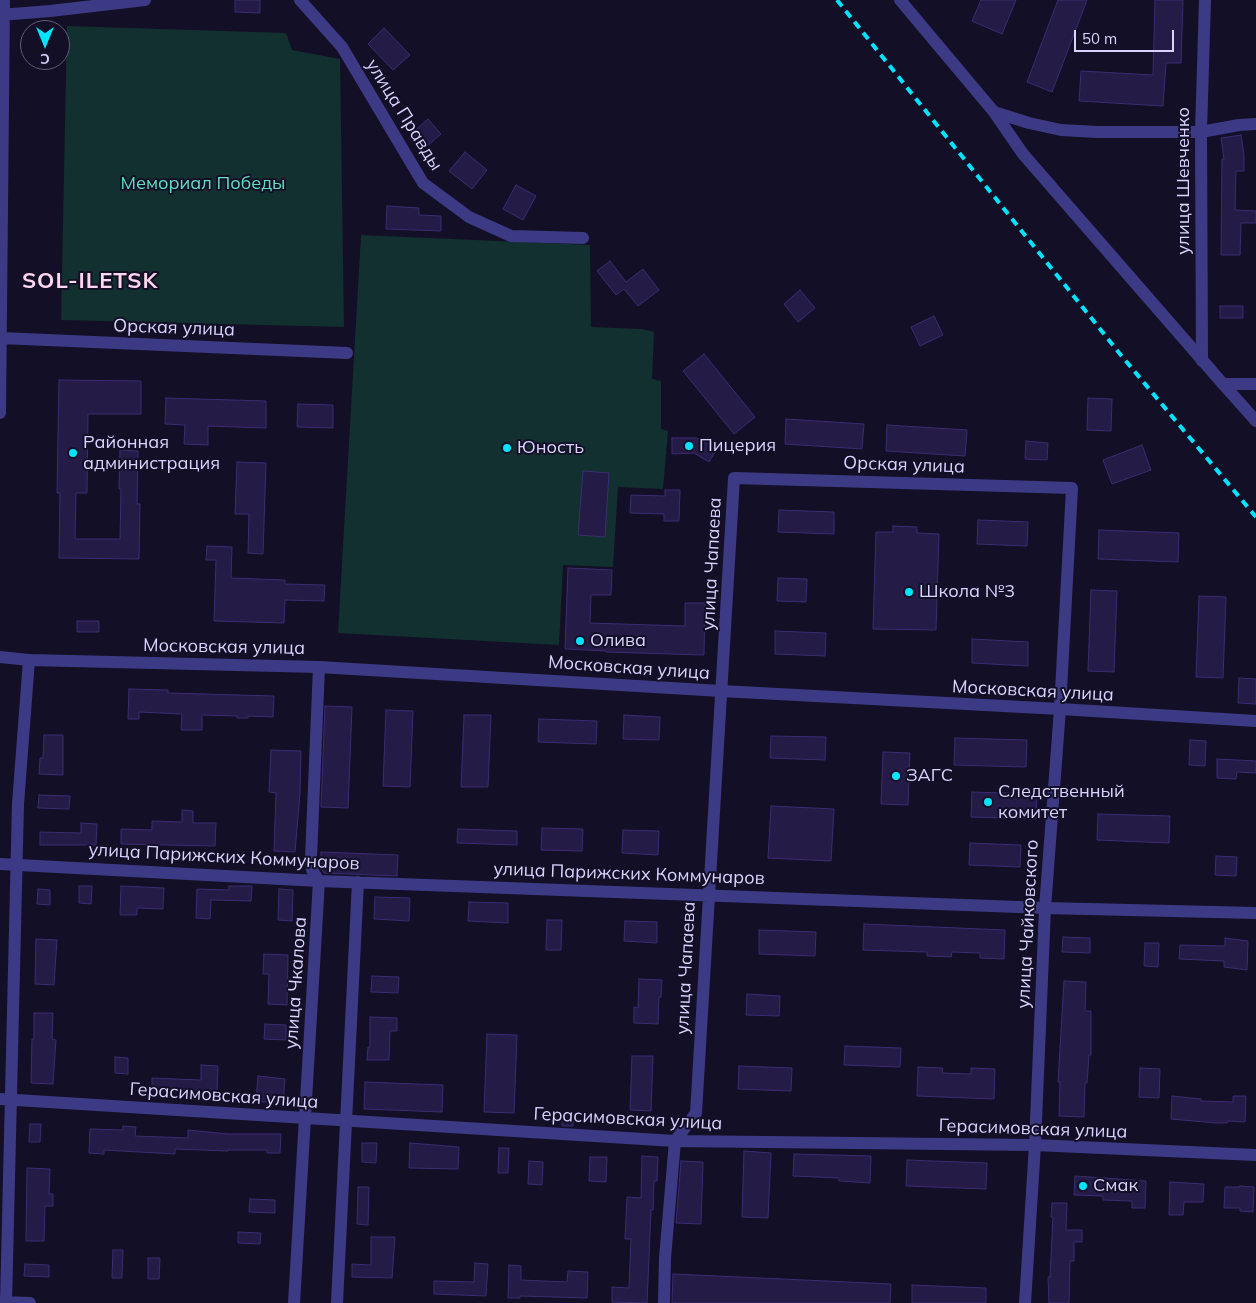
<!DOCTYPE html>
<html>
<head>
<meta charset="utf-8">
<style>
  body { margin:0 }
  #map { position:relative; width:1256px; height:1303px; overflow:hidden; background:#130f26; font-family:Mulish,sans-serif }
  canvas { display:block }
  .north { position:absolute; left:20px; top:20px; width:50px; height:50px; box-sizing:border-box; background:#130f26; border:1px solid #625e7d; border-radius:50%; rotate:180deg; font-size:14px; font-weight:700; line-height:20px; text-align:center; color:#d9d4ff }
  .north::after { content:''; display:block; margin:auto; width:18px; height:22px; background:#00e5ff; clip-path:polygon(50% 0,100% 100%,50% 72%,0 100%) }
  .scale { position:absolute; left:1074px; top:30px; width:100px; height:22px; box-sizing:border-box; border:2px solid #d9d4ff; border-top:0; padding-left:6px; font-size:15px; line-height:18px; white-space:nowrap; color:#d9d4ff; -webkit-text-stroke:4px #130f26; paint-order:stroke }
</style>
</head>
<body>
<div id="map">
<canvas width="1256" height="1303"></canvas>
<div class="north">С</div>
<div class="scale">50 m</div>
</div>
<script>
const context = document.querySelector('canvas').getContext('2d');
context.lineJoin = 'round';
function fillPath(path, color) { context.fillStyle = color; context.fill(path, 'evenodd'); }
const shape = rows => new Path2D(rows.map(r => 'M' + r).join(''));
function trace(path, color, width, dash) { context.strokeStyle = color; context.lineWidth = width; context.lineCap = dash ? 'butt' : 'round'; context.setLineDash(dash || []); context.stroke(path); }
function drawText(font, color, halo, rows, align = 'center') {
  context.font = font + ' Mulish,sans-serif'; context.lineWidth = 4; context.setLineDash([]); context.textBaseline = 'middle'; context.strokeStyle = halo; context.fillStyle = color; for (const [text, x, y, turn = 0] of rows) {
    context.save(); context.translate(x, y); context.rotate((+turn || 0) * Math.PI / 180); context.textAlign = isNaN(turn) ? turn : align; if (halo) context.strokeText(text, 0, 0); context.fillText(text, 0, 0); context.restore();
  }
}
const green = shape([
  [67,26,286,33,292,50,340,59,344,327,61,320],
  [361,235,590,245,591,327,642,329,654,332,652,379,661,381,661,429,668,431,663,489,618,487,613,567,563,565,559,645,338,633]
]);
const building = shape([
  [235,0,260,0,260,13,235,12,235,0],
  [981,0,1016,0,1002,34,972,21,981,0],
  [1058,0,1087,0,1052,92,1027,82,1058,0],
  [1155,0,1183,0,1181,63,1166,63,1163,106,1079,101,1081,71,1153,75,1155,0],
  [384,28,410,55,393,70,368,44,384,28],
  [428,119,441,134,425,148,412,133,428,119],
  [1241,135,1244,155,1244,171,1236,171,1235,210,1256,211,1256,223,1241,223,1240,255,1221,255,1222,159,1224,159,1221,138,1241,135],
  [465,152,487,170,472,189,449,171,465,152],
  [516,185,536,196,523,220,503,209,516,185],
  [387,206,419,208,419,215,441,216,441,231,386,229,387,206],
  [610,261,626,282,643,269,659,290,638,306,624,289,616,295,597,271,610,261],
  [800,290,815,308,798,322,784,304,800,290],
  [1220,306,1243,306,1243,318,1220,318,1220,306],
  [934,316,943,335,920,346,911,327,934,316],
  [704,354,755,417,734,434,683,371,704,354],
  [59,380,141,381,141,414,88,414,87,493,76,493,75,539,120,539,121,489,119,489,120,450,138,451,137,504,140,504,139,559,59,558,60,493,57,493,59,380],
  [166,398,266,401,266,428,208,426,208,445,184,444,185,425,165,424,166,398],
  [1088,398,1112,399,1111,431,1087,430,1088,398],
  [298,404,333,405,333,428,297,427,298,404],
  [786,419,864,424,862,449,785,444,786,419],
  [887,425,967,430,965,456,886,451,887,425],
  [672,438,697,438,717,449,709,462,694,453,672,454,672,438],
  [1026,441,1048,443,1047,460,1025,459,1026,441],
  [1142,445,1151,470,1112,484,1103,460,1142,445],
  [237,462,266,463,263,554,248,553,249,514,235,514,237,462],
  [583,471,609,473,605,537,578,535,583,471],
  [665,490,680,490,679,521,664,521,664,514,630,513,631,495,665,496,665,490],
  [779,510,834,512,834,534,778,532,779,510],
  [978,520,1028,522,1027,546,977,544,978,520],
  [893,526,917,527,917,533,939,534,936,630,873,629,876,532,893,532,893,526],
  [1099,530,1179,533,1178,562,1098,559,1099,530],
  [207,546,232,547,231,578,285,580,285,584,325,585,324,601,285,600,284,623,214,621,216,560,206,560,207,546],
  [568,568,612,570,611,595,591,595,590,623,685,626,685,603,705,603,704,655,606,652,606,651,565,649,568,568],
  [778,578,807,579,806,602,777,601,778,578],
  [1091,590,1117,591,1114,672,1088,671,1091,590],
  [1199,596,1226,597,1223,678,1196,677,1199,596],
  [77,621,99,621,99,632,77,632,77,621],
  [775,631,826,633,825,656,775,654,775,631],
  [972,639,1028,642,1028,666,972,663,972,639],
  [1239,678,1256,679,1256,704,1238,703,1239,678],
  [129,689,168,690,168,693,274,696,273,717,248,716,248,718,237,718,237,716,202,715,202,730,181,730,182,714,139,712,139,719,128,719,129,689],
  [325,706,352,707,348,808,321,807,325,706],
  [386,710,413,711,410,787,383,786,386,710],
  [464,715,491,715,488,787,461,787,464,715],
  [624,715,660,717,659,740,623,739,624,715],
  [539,719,597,721,596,744,538,742,539,719],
  [44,735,63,735,63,775,39,774,40,758,43,758,44,735],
  [771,736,826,737,825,760,770,758,771,736],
  [955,738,1027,740,1026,767,954,765,955,738],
  [1190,740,1206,741,1205,766,1189,765,1190,740],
  [271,750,301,751,300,793,295,852,274,851,276,793,269,792,271,750],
  [883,752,910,753,908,805,881,804,883,752],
  [1217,759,1256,761,1256,773,1237,772,1236,779,1217,778,1217,759],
  [972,792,1037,794,1036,819,971,817,972,792],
  [39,795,70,796,69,809,38,808,39,795],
  [771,806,834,809,831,861,768,858,771,806],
  [182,810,193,811,193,823,216,823,215,846,121,844,121,829,152,830,152,821,182,822,182,810],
  [1098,814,1170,816,1169,843,1097,840,1098,814],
  [81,823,97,824,96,845,40,845,40,832,81,833,81,823],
  [542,828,583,829,582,851,541,850,542,828],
  [458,829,517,831,517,845,457,843,458,829],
  [623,830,659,831,658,855,622,853,623,830],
  [970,843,1021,845,1020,867,969,865,970,843],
  [321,852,398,855,397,876,324,873,321,868,321,852],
  [1216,856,1237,857,1236,876,1215,875,1216,856],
  [79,886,92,886,91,904,79,903,79,886],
  [121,886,164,888,163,909,137,908,137,915,120,915,121,886],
  [229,886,252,886,251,901,211,900,210,919,196,918,197,889,229,890,229,886],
  [38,889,50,890,50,905,37,904,38,889],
  [279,889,293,890,292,921,278,920,279,889],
  [375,897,410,898,409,921,374,919,375,897],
  [469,902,508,903,508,923,468,921,469,902],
  [547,920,562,920,561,950,546,950,547,920],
  [625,921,657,922,657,943,624,941,625,921],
  [864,924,1005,930,1004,959,980,958,980,953,952,952,951,957,927,956,927,952,863,950,864,924],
  [759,930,816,932,815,956,759,954,759,930],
  [1063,937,1090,938,1090,953,1062,952,1063,937],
  [1225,938,1248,941,1247,970,1224,967,1224,961,1179,959,1180,945,1225,946,1225,938],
  [36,939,57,940,54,985,35,984,36,939],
  [1145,943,1159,943,1158,967,1144,966,1145,943],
  [264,954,288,955,287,1005,268,1004,269,974,263,974,264,954],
  [372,976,399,977,398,993,371,992,372,976],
  [639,979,662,980,661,997,659,997,658,1024,634,1023,634,1007,638,1008,639,979],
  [1064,981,1086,982,1085,1011,1091,1011,1091,1055,1089,1055,1087,1083,1085,1083,1084,1117,1059,1116,1060,1082,1058,1082,1064,981],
  [747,994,780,996,779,1016,746,1015,747,994],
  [34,1013,53,1013,52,1039,56,1040,53,1084,31,1083,32,1039,34,1039,34,1013],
  [370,1017,397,1018,397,1031,390,1031,389,1060,367,1060,368,1047,370,1047,370,1017],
  [265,1024,286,1025,286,1040,264,1039,265,1024],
  [487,1034,517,1035,514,1113,484,1112,487,1034],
  [845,1046,901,1048,900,1067,844,1065,845,1046],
  [632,1056,653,1056,651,1111,630,1110,632,1056],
  [115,1057,128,1058,128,1074,115,1073,115,1057],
  [201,1065,218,1066,217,1093,152,1091,152,1078,201,1080,201,1065],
  [739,1066,792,1068,791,1091,738,1089,739,1066],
  [918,1067,943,1068,942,1073,971,1074,971,1068,995,1069,994,1099,917,1096,918,1067],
  [1140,1068,1160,1069,1159,1098,1139,1097,1140,1068],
  [258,1076,285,1079,283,1104,256,1101,258,1076],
  [365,1082,443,1085,442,1112,364,1109,365,1082],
  [1172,1096,1201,1099,1201,1101,1233,1102,1233,1096,1246,1096,1245,1122,1228,1121,1227,1123,1216,1123,1171,1119,1172,1096],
  [562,1113,574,1114,573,1126,562,1126,562,1113],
  [30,1124,41,1124,40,1142,29,1142,30,1124],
  [123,1126,136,1127,135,1136,188,1138,188,1130,228,1134,281,1134,280,1153,267,1153,267,1150,228,1150,228,1151,175,1149,175,1154,104,1150,104,1154,89,1153,90,1129,123,1130,123,1126],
  [362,1143,377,1143,376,1163,362,1162,362,1143],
  [410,1143,459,1147,458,1169,409,1168,410,1143],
  [499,1148,509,1148,508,1173,498,1173,499,1148],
  [744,1151,771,1153,768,1218,742,1217,744,1151],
  [794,1154,871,1156,870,1183,839,1181,839,1178,793,1176,794,1154],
  [642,1156,658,1157,657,1181,654,1181,653,1210,651,1210,647,1303,612,1302,612,1287,629,1288,631,1239,625,1239,627,1197,641,1198,642,1156],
  [590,1157,607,1157,606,1182,589,1181,590,1157],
  [907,1160,987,1163,986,1189,906,1186,907,1160],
  [529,1161,543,1162,542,1185,528,1184,529,1161],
  [681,1161,703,1162,701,1224,676,1223,681,1161],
  [27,1168,50,1169,49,1194,53,1194,53,1206,45,1206,44,1241,26,1241,27,1168],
  [1075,1176,1146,1181,1145,1208,1132,1208,1132,1201,1103,1200,1103,1196,1074,1195,1075,1176],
  [1170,1182,1204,1184,1203,1202,1184,1202,1183,1215,1169,1215,1170,1182],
  [1240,1186,1254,1187,1253,1212,1240,1211,1240,1208,1224,1208,1225,1187,1240,1187,1240,1186],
  [358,1187,369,1187,368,1225,357,1224,358,1187],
  [250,1199,275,1200,275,1213,249,1212,250,1199],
  [1052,1203,1067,1203,1066,1230,1082,1230,1082,1242,1074,1242,1074,1261,1070,1261,1069,1303,1049,1303,1048,1277,1050,1277,1053,1217,1051,1217,1052,1203],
  [238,1232,261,1233,260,1244,238,1243,238,1232],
  [371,1237,395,1237,392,1278,352,1277,352,1264,371,1265,371,1237],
  [113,1250,123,1250,122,1278,112,1278,113,1250],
  [148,1258,160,1258,159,1279,148,1279,148,1258],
  [475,1263,488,1264,486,1296,434,1294,434,1281,474,1282,475,1263],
  [25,1264,49,1265,49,1277,24,1276,25,1264],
  [509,1265,521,1266,521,1280,567,1282,568,1271,588,1272,587,1298,520,1296,520,1298,508,1298,509,1265],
  [673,1274,891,1284,890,1303,672,1303,673,1274],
  [912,1285,986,1288,986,1303,912,1303,912,1285]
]);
const minor = shape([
  [300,0,342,47,423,183,469,217,511,236,583,238],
  [0,15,50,11,145,0],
  [994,112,1029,123,1061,130,1097,132,1201,132,1239,125,1256,124],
  [1,338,347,353],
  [1202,361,1201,132,1205,0],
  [1223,384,1256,421],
  [0,413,4,0],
  [0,864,319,881,1045,908,1256,913],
  [0,1099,675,1141,1035,1145,1256,1155],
  [0,1302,30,1303],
  [6,1303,18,804,29,660],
  [294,1303,319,881,312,870,311,858,319,667],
  [337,1303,358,882],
  [664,1303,665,1258,675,1141,696,1113,734,478,1072,488,1060,709,1256,721]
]);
const tertiary = shape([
  [900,0,994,112,1023,154,1223,384,1256,384],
  [0,657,29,660,319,667,721,691,1060,709,1045,908,1035,1145,1025,1303]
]);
const rail = shape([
  [837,0,1120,354,1256,517]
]);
const markers = [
  [689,446,5,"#00e5ff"],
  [507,448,5,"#00e5ff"],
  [73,453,5,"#00e5ff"],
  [909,592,5,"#00e5ff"],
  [580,641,5,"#00e5ff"],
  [896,776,5,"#00e5ff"],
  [988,802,5,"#00e5ff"],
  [1083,1186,5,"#00e5ff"]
];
const streetNames = [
  ["улица Правды",404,115,58],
  ["улица Шевченко",1184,181,-90],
  ["Орская улица",174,328,2],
  ["Орская улица",904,465,2],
  ["улица Чапаева",712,564,-87],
  ["Московская улица",224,647,1],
  ["Московская улица",629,668,4],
  ["Московская улица",1033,691,3],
  ["улица Парижских Коммунаров",224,857,3],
  ["улица Парижских Коммунаров",629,874,2],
  ["улица Чайковского",1028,924,-87],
  ["улица Чапаева",686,968,-87],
  ["улица Чкалова",296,983,-86],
  ["Герасимовская улица",224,1096,4],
  ["Герасимовская улица",628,1119,3],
  ["Герасимовская улица",1033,1129,2]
];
const parkNames = [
  ["Мемориал Победы",203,184]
];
const poiNames = [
  ["Районная",83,443],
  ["администрация",83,464],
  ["Пицерия",699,446],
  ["Юность",517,448],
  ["Школа №3",919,592],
  ["Олива",590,641],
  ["ЗАГС",906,776],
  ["Следственный",998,792],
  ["комитет",998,813],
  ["Смак",1093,1186]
];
const districtNames = [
  ["SOL-ILETSK",90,281]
];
fillPath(green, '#12302f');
fillPath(building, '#241b47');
trace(building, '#3b2d73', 1);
trace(minor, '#3d3a85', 12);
trace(tertiary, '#3d3a85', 12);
trace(rail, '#00e5ff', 4, [8, 6]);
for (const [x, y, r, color] of markers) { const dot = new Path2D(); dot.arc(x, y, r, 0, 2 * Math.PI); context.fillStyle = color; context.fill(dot); trace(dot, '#130f26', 2); }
drawText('18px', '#d9d4ff', '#130f26', streetNames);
drawText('18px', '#5fe0c0', '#130f26', parkNames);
drawText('18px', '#d9d4ff', '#130f26', poiNames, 'left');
context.letterSpacing = '1px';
drawText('bold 22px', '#ffd6f0', '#130f26', districtNames);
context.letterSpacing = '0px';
</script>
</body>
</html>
